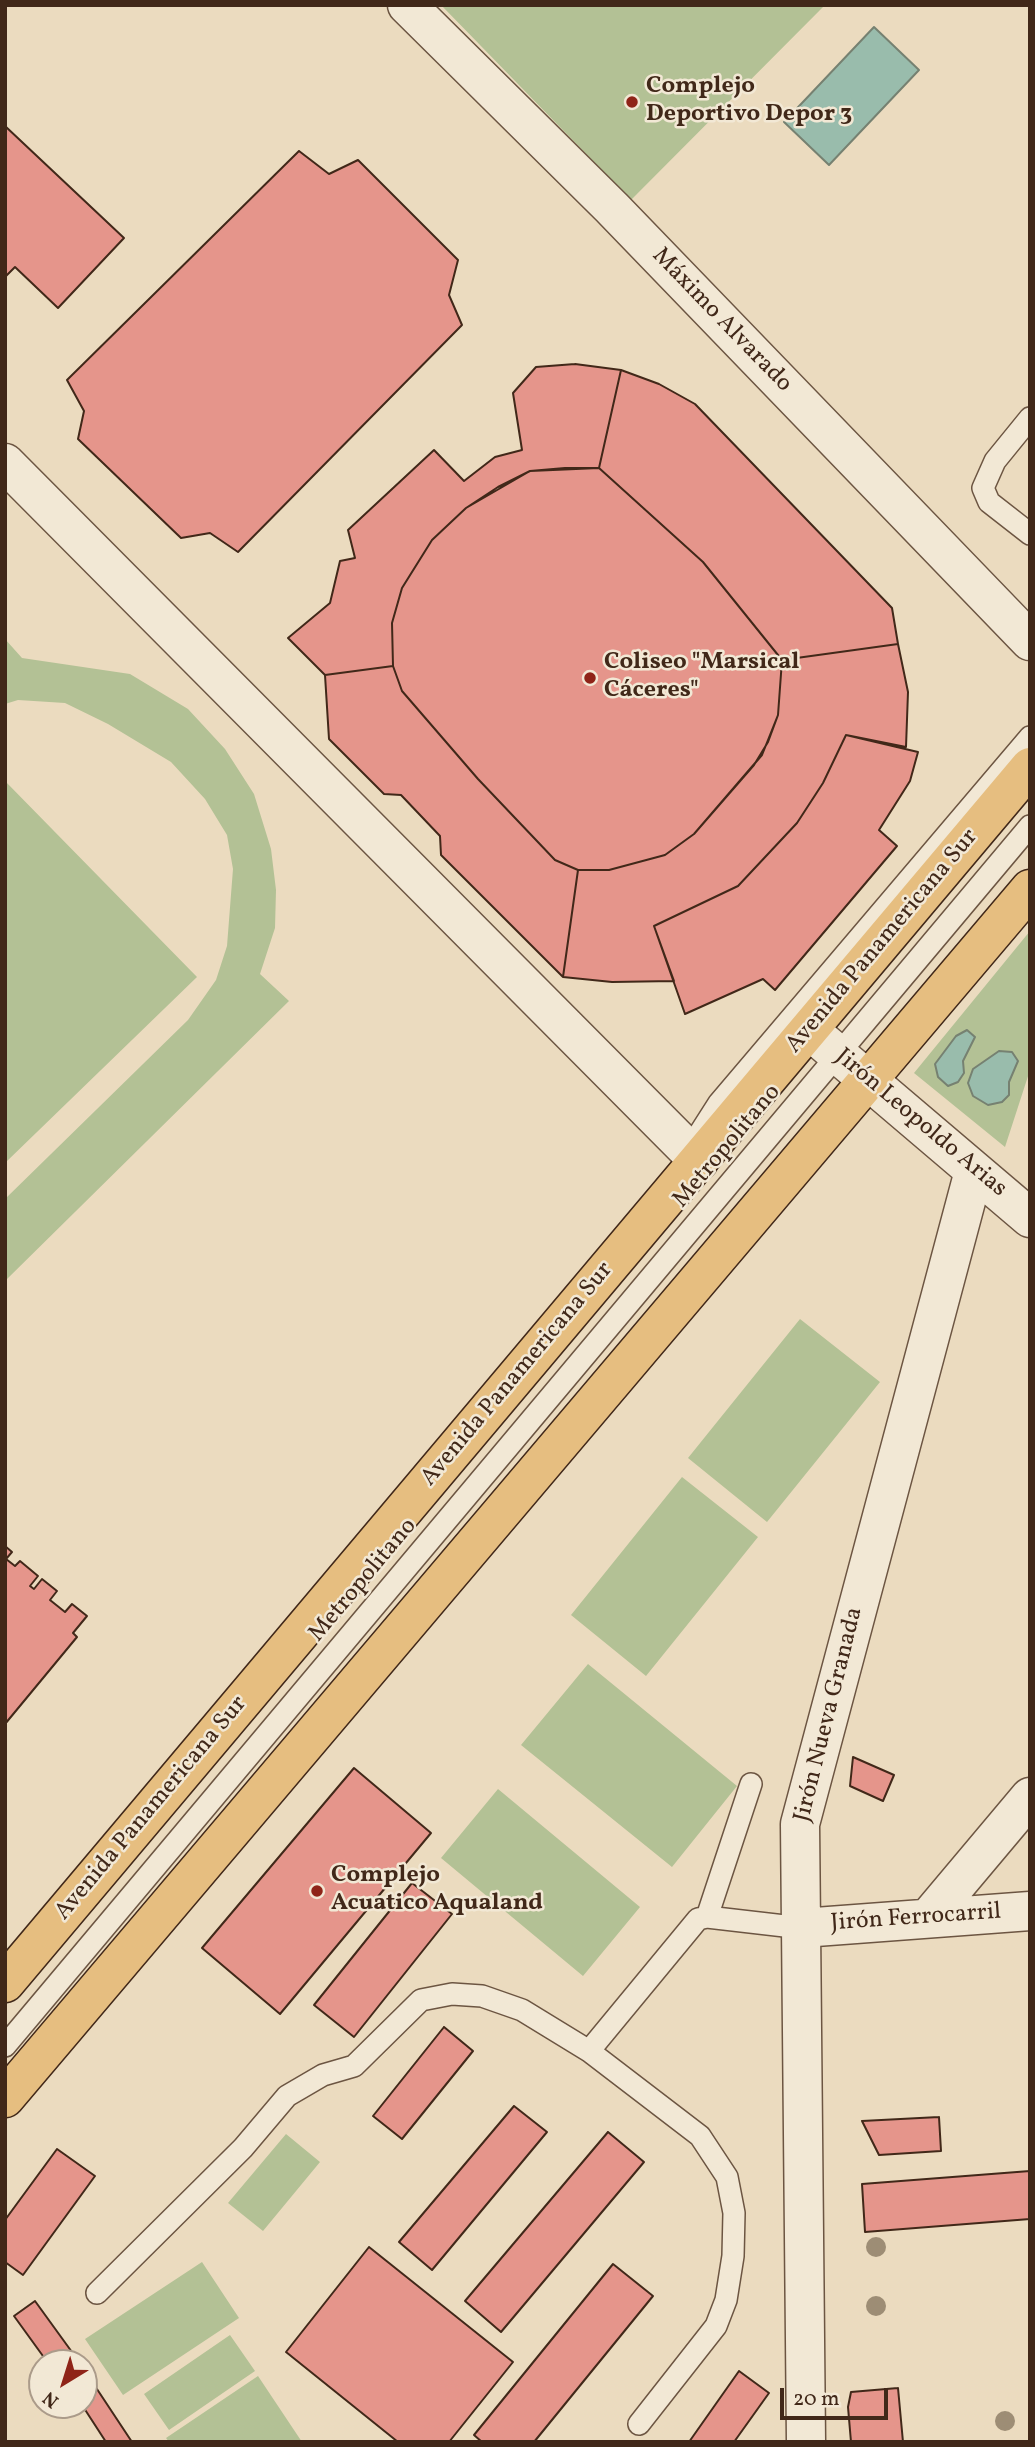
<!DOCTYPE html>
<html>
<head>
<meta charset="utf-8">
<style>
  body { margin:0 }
  #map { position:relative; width:1035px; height:2447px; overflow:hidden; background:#ebdbbf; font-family:Vollkorn,serif }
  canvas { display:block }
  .frame { position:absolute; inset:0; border:7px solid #412819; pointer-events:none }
  .north { position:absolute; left:28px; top:2349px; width:70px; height:70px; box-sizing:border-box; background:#f2e8d5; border:2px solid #ab9b8a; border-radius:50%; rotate:218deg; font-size:19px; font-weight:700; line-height:28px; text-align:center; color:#412819 }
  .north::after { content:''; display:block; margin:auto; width:24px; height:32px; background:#8f2418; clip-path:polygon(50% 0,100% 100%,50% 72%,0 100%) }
  .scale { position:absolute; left:780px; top:2388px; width:108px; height:32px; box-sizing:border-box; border:4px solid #412819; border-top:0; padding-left:9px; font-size:21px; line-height:24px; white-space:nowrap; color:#412819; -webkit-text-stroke:5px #f2e8d5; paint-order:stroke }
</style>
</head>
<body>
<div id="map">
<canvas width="1035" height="2447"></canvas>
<div class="frame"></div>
<div class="north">N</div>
<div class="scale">20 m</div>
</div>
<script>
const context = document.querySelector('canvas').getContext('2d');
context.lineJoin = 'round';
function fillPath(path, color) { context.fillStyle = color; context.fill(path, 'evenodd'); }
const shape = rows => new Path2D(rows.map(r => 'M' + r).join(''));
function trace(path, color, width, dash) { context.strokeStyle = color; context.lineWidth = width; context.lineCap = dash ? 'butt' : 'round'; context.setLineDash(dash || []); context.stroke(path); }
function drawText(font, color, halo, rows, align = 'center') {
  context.font = font + ' Vollkorn,serif'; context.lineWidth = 5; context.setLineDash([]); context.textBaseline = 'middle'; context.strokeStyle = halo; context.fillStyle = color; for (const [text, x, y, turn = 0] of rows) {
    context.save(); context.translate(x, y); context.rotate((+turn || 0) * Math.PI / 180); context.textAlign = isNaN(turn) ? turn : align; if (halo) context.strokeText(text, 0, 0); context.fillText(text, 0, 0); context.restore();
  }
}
const green = shape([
  [441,5,825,5,631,200],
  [5,639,22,658,130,674,188,709,225,749,254,794,271,849,276,890,275,928,260,974,289,1001,5,1281,5,1199,188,1020,216,980,227,946,233,869,227,835,205,799,171,762,108,724,65,703,18,700,5,704],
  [5,781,197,977,5,1163],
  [1030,931,1030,1070,1005,1147,914,1073],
  [800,1319,880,1382,767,1522,688,1458],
  [682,1477,758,1537,646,1676,571,1615],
  [588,1664,737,1786,672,1867,521,1745],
  [498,1789,640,1907,583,1976,441,1858],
  [286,2134,320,2162,263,2231,228,2203],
  [202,2262,239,2318,123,2395,85,2339],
  [230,2335,255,2371,169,2430,144,2394],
  [258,2376,302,2442,169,2442,166,2438]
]);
const water = shape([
  [874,27,919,70,829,165,784,122,874,27],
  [967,1030,975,1037,963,1061,964,1073,958,1082,948,1086,938,1077,935,1064,956,1036,967,1030],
  [999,1051,1012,1052,1018,1061,1009,1082,1009,1095,1002,1102,988,1105,973,1096,968,1083,973,1069,999,1051]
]);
const building = shape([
  [5,126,124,238,58,308,15,267,5,277,5,126],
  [299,151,329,174,358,160,458,260,449,295,462,325,238,552,210,533,181,538,78,439,84,411,67,380,299,151],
  [575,364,621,370,599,468,530,471,466,508,432,540,402,588,392,623,393,666,325,675,288,638,330,603,340,561,355,558,348,530,434,450,464,481,495,457,522,450,513,393,536,367,575,364],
  [621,370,659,384,695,404,892,608,898,644,782,660,703,562,599,468,621,370],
  [565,468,599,468,703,562,782,660,778,715,768,742,754,765,694,834,665,855,609,870,578,870,555,860,478,779,402,691,393,666,392,623,402,588,432,540,466,508,498,487,530,471,565,468],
  [898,644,908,692,906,747,846,735,823,783,797,823,738,886,654,926,674,981,612,982,563,977,578,870,609,870,665,855,694,834,762,755,778,715,782,660,898,644],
  [393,666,402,691,478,779,555,860,578,870,563,977,441,855,440,836,401,795,384,794,329,739,325,675,393,666],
  [846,735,918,752,910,781,879,830,897,846,775,990,763,979,685,1014,654,926,738,886,797,823,823,783,846,735],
  [5,1546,12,1552,6,1559,15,1566,20,1561,38,1576,30,1586,34,1589,42,1579,57,1591,50,1600,65,1612,72,1604,87,1616,73,1633,77,1637,5,1724,5,1546],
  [853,1757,894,1775,883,1801,850,1786,853,1757],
  [354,1768,431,1833,280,2014,202,1948,354,1768],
  [412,1883,452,1914,354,2037,314,2005,412,1883],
  [444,2027,473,2051,402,2139,373,2116,444,2027],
  [514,2106,547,2132,432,2270,399,2242,514,2106],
  [939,2117,941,2151,879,2155,862,2121,939,2117],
  [608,2132,644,2162,501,2332,465,2301,608,2132],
  [57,2149,95,2176,23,2275,5,2262,5,2220,57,2149],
  [1030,2171,1030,2219,865,2232,862,2184,1030,2171],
  [369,2247,513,2362,449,2442,398,2442,286,2352,369,2247],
  [613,2264,653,2296,534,2442,482,2442,474,2435,613,2264],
  [35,2301,77,2359,72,2363,48,2363,14,2316,35,2301],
  [739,2371,769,2393,734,2442,689,2442,739,2371],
  [89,2377,132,2442,106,2442,82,2405,84,2380,89,2377],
  [898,2388,903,2442,851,2442,848,2407,851,2392,898,2388]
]);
const lane = shape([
  [1030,418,995,461,983,488,989,502,1030,534],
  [696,1139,719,1103,1030,737],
  [707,1917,751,1784],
  [5,2046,1030,826],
  [589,2051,700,2136,727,2177,734,2213,733,2256,726,2300,716,2326,639,2424],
  [97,2293,243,2148,287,2096,323,2075,354,2066,421,2000,452,1994,482,1996,522,2010,589,2051,698,1919,707,1917,802,1928]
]);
const street = shape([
  [407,5,612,208,1030,641],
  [5,463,699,1161],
  [809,1030,1030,1218],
  [930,1916,1030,1797],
  [802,1928,1030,1911],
  [806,2442,800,1824,974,1171]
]);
const primary = shape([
  [5,1983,1030,767],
  [5,2098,1030,889]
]);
const trees = [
  [876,2247],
  [876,2306],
  [1005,2421]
];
const markers = [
  [632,102,7,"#8f2418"],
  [590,678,7,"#8f2418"],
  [317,1891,7,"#8f2418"]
];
const poiNames = [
  ["Complejo",646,88],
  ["Deportivo Depor 3",646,116],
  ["Coliseo \"Marsical",604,664],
  ["Cáceres\"",604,692],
  ["Complejo",331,1877],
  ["Acuatico Aqualand",331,1905]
];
const streetNames = [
  ["Máximo Alvarado",721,321,46],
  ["Avenida Panamericana Sur",883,942,-50],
  ["Jirón Leopoldo Arias",920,1124,40],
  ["Metropolitano",728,1147,-50],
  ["Avenida Panamericana Sur",518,1375,-50],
  ["Metropolitano",364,1581,-50],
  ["Jirón Nueva Granada",830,1715,-76],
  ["Avenida Panamericana Sur",152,1809,-50],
  ["Jirón Ferrocarril",916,1919,-4]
];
fillPath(green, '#b3c195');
fillPath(water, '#99bcac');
trace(water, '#768171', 2);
fillPath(building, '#e5958b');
trace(building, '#412819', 2);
trace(lane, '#6c5542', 24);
trace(street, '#6c5542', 41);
trace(primary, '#412819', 41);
trace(lane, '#f2e8d5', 21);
trace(street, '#f2e8d5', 38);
trace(primary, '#e6be80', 38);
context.fillStyle = '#9d8d75';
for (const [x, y] of trees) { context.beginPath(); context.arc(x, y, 10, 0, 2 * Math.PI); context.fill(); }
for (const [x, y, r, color] of markers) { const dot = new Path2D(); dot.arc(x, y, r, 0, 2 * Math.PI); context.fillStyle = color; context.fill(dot); trace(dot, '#f2e8d5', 2.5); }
drawText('bold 24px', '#412819', '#f2e8d5', poiNames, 'left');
drawText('24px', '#412819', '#f2e8d5', streetNames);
</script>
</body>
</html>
